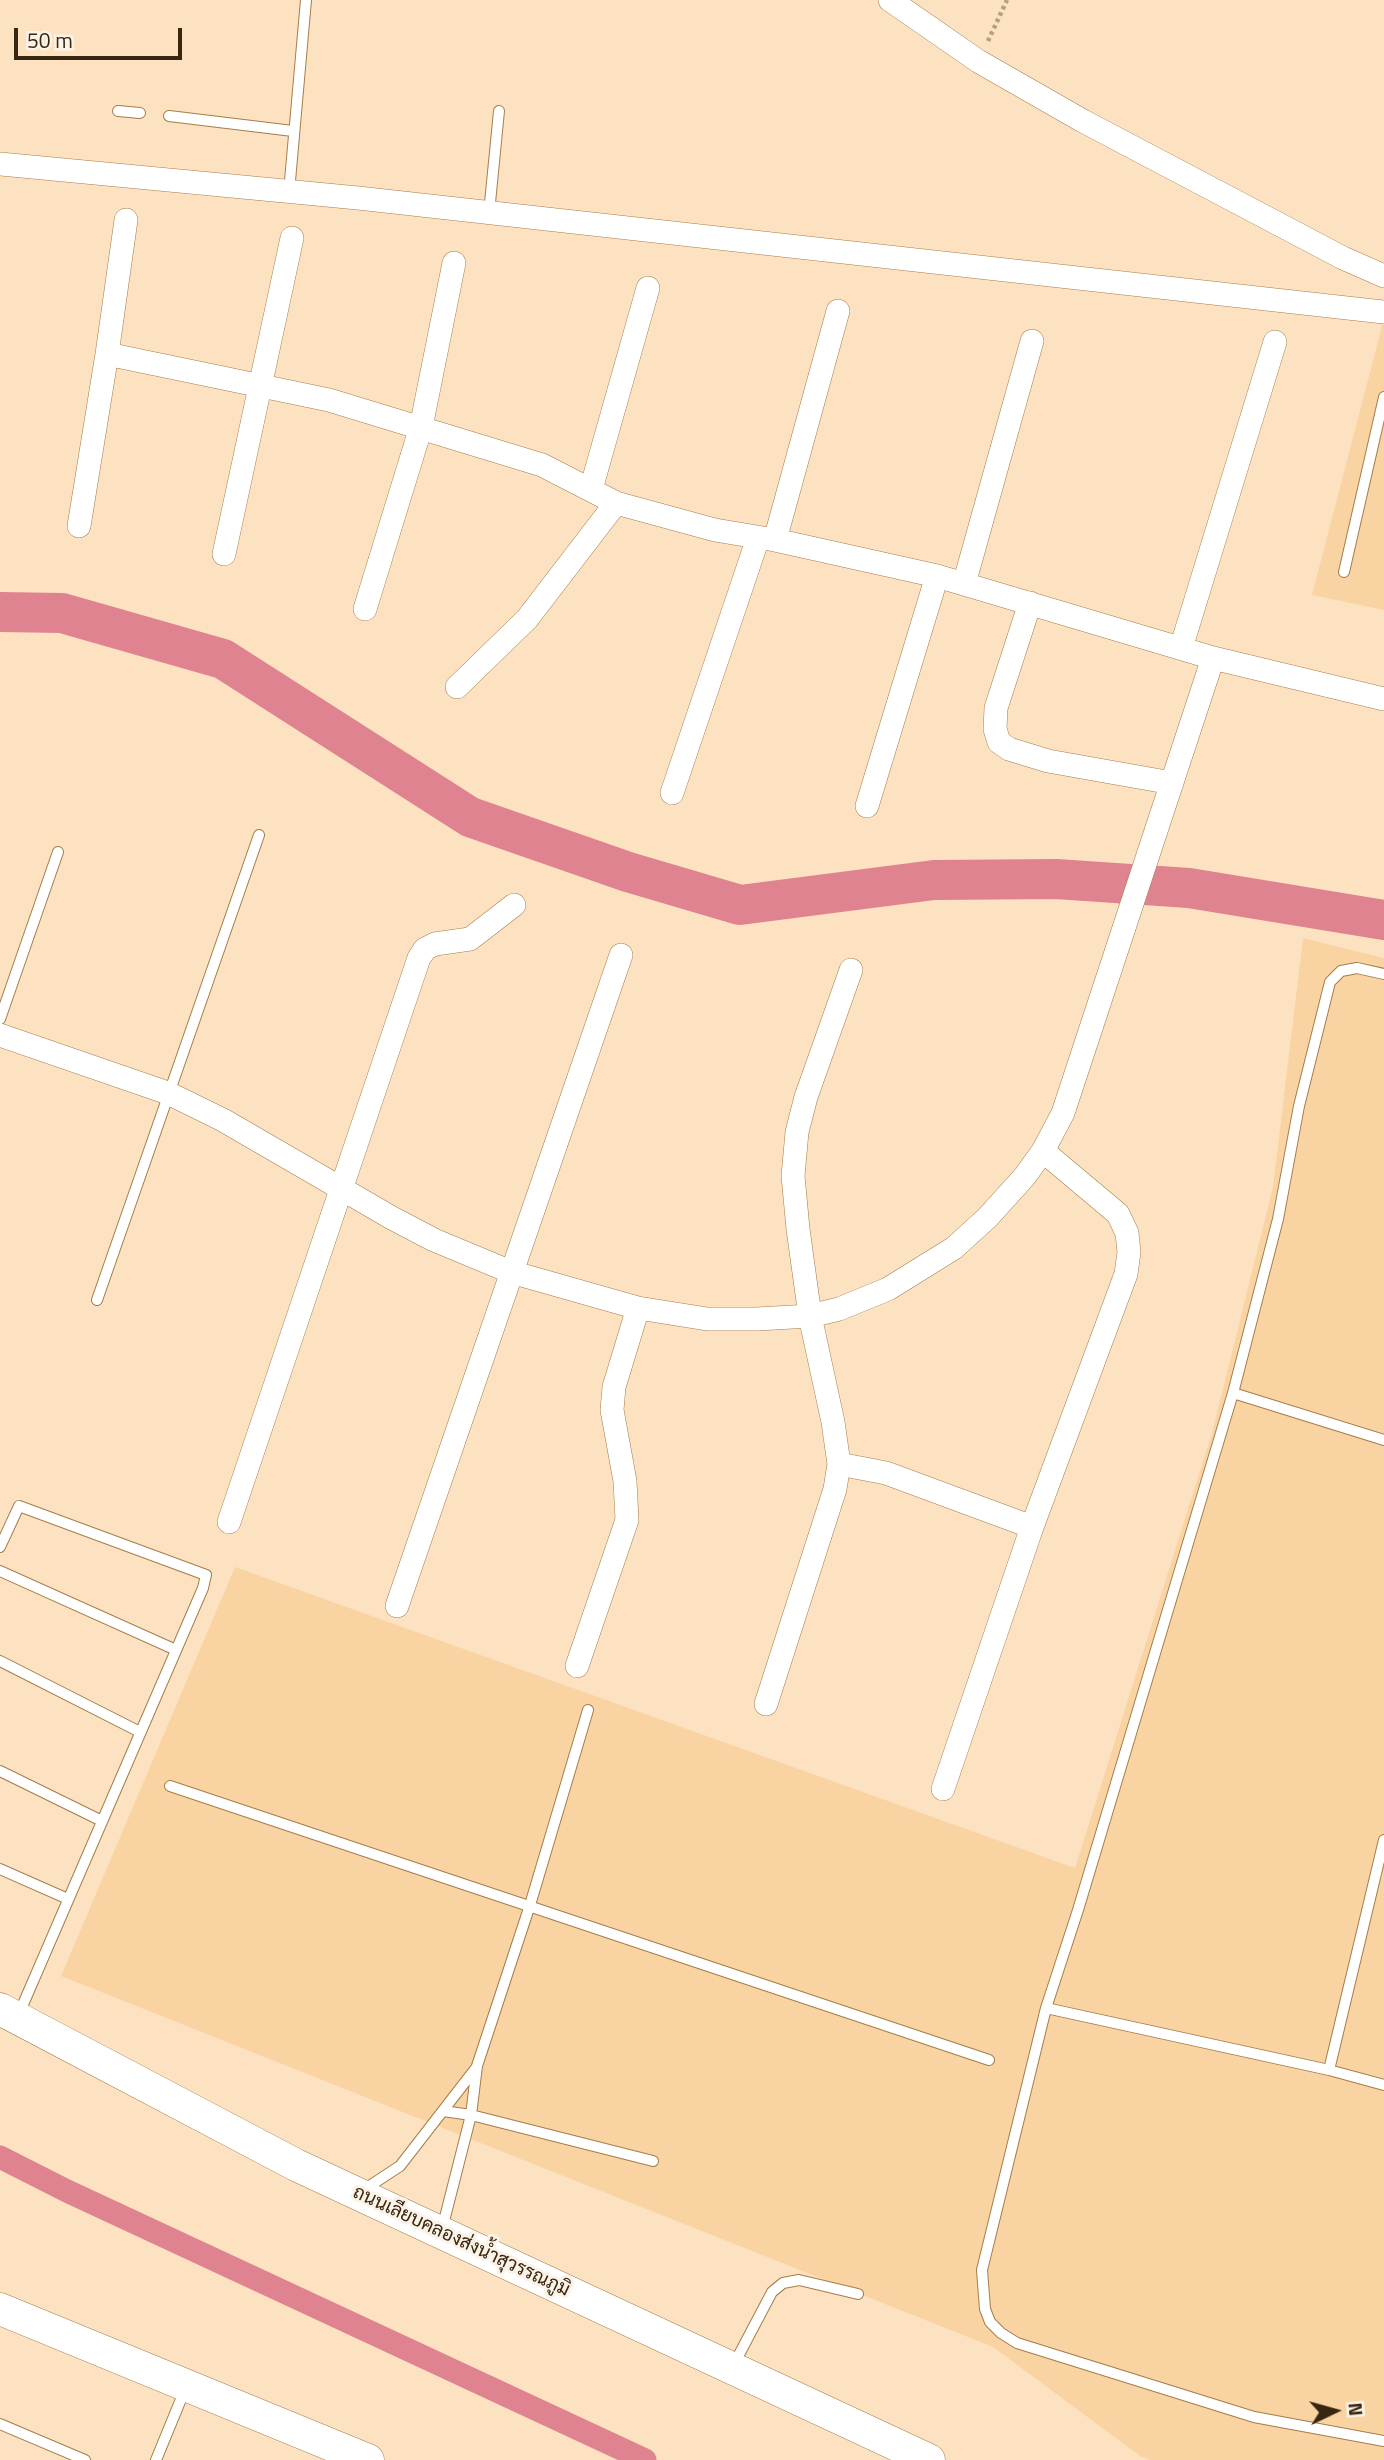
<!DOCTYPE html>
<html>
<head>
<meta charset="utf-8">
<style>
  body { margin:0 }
  #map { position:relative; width:1384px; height:2460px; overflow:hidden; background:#fde2c2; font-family:"Titillium Web",sans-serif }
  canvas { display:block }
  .north { position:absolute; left:1300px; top:2376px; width:70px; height:70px; -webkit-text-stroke:5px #fbf2e8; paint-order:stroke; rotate:85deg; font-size:19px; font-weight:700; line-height:28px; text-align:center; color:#372610 }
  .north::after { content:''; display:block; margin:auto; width:24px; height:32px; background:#372610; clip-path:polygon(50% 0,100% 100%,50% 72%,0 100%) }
  .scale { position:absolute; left:14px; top:28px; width:168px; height:32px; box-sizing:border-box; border:4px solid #372610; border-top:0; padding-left:9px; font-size:21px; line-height:24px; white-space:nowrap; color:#372610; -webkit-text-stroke:5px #fbf2e8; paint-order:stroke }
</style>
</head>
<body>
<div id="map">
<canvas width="1384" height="2460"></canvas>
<div class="north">N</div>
<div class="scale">50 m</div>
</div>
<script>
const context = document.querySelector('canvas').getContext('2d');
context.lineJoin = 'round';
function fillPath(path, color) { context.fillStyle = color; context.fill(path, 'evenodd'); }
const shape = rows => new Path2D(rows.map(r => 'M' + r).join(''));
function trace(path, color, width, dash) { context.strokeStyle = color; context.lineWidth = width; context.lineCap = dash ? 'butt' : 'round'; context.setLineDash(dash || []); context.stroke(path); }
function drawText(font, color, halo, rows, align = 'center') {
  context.font = font + ' "Titillium Web",Sarabun,sans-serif'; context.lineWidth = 6; context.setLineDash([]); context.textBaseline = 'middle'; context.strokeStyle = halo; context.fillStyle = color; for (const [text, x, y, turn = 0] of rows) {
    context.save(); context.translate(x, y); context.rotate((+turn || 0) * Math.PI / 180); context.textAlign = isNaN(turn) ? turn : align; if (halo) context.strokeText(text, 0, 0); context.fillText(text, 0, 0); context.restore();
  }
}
const built = shape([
  [1383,322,1384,323,1384,610,1312,595],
  [1303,938,1384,958,1384,2460,1150,2460,1140,2456,993,2347,61,1976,235,1567,1075,1868,1212,1433,1273,1187]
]);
const canal = shape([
  [0,2157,67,2191,645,2460]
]);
const river = shape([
  [0,612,62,613,223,659,470,817,628,872,740,905,934,880,1056,879,1189,888,1384,920]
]);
const path = shape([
  [988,41,1007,0]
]);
const lane = shape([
  [118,111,140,113],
  [169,116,293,131],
  [289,192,306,0],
  [489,213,499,111],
  [1344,572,1384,397],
  [1384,974,1357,968,1341,971,1330,982,1299,1106,1278,1219,1233,1393,1078,1910,1046,2008,982,2270,985,2309,990,2322,1001,2333,1017,2343,1254,2417,1384,2441],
  [0,1019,58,852],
  [97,1300,259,835],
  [1233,1393,1384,1440],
  [0,1547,19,1506,206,1575,203,1588,18,2016],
  [0,1571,176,1650],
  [0,1661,140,1732],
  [0,1771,102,1821],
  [170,1786,989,2060],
  [0,1869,68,1899],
  [1046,2008,1329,2070,1384,2085],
  [1329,2070,1384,1840],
  [443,2111,471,2115,653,2161],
  [362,2191,400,2166,476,2068],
  [442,2229,471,2115,477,2066,530,1905,588,1710],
  [733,2366,772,2292,783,2283,799,2280,858,2294],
  [0,2424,85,2460],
  [156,2460,186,2387]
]);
const street = shape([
  [890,0,978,61,1083,121,1343,258,1384,276],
  [0,164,358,198,1384,312],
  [107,354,329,400,542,465,616,503,715,530,775,540,937,576,1213,658,1384,699],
  [591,489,648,288],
  [79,526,107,354,126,220],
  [775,540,838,311],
  [224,554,292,238],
  [964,584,1032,341],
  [1030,603,996,708,995,729,999,742,1009,749,1048,761,1172,783],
  [365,609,421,427,454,263],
  [1181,648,1275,342],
  [457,687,527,619,616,503],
  [672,793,758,538],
  [867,806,937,576],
  [0,1035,168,1093,223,1120,392,1218,434,1240,511,1272,638,1308,707,1319,757,1319,810,1316,839,1309,888,1289,954,1248,988,1217,1025,1176,1043,1151,1063,1113,1213,658],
  [839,1464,886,1473,1032,1527],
  [229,1522,419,958,425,949,435,944,470,939,514,905],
  [397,1606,621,955],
  [577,1666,627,1520,625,1481,612,1410,614,1387,638,1308],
  [766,1704,835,1489,839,1464,833,1422,810,1316,798,1229,793,1176,797,1132,806,1097,851,970],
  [943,1789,1032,1527,1126,1274,1129,1252,1127,1233,1118,1214,1043,1151]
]);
const secondary = shape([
  [0,2009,296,2165,929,2460],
  [0,2309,368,2460]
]);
const streetNames = [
  ["ถนนเลียบคลองส่งน้ำสุวรรณภูมิ",461,2242,25]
];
fillPath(built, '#fad3a3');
trace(canal, '#de838f', 23);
trace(river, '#de838f', 40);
trace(lane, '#a57d49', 12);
trace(street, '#a57d49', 24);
trace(secondary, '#a57d49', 33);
trace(path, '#b59e82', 4.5, [3.5, 3.5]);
trace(lane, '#fff', 10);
trace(street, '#fff', 23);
trace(secondary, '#fff', 32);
drawText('19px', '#372610', '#fbf2e8', streetNames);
</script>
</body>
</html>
